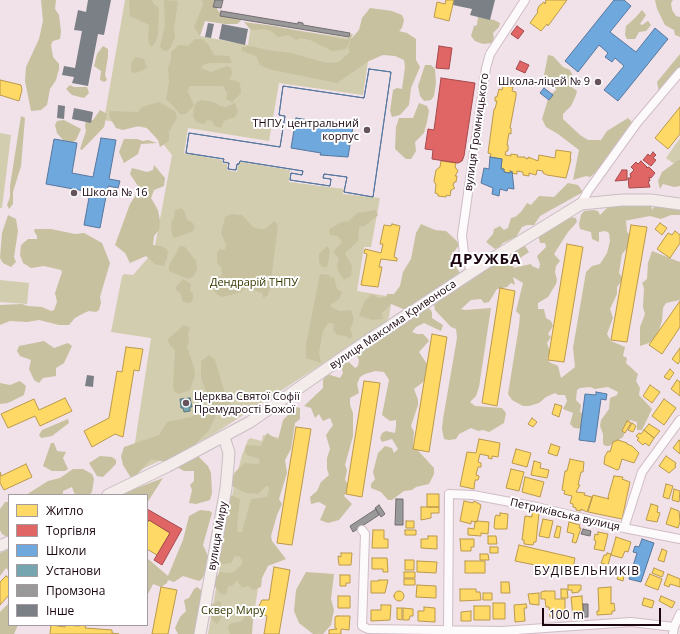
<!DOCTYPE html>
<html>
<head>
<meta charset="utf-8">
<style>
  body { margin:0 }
  #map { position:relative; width:680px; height:634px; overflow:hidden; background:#f1e1e8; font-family:"Open Sans",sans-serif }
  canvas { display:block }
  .legend { position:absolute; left:8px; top:494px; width:140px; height:132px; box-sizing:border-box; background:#fff; border:1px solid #a39b9f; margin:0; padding:5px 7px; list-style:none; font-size:12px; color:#1a0510 }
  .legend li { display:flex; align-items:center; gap:8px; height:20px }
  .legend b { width:20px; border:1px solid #a39b9f }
  .scale { position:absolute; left:542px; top:608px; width:119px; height:18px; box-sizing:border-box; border:2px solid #1a0510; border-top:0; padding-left:5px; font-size:12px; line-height:14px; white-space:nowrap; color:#1a0510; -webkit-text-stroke:3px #fff; paint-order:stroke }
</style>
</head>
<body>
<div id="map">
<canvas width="680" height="634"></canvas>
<ul class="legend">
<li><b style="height:11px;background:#ffd966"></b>Житло</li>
<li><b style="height:11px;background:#e06666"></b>Торгівля</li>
<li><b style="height:11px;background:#6fa8dc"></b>Школи</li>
<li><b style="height:11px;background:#76a5af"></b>Установи</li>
<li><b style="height:11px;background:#999"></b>Промзона</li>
<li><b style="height:11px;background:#7b8087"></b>Інше</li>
</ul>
<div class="scale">100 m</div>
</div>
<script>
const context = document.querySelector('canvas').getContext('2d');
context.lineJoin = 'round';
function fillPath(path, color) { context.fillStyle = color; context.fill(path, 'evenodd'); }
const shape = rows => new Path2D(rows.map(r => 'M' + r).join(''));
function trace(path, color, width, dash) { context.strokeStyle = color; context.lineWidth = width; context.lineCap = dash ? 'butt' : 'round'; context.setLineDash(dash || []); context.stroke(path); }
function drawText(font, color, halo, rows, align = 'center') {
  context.font = font + ' "Open Sans",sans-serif'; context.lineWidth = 4; context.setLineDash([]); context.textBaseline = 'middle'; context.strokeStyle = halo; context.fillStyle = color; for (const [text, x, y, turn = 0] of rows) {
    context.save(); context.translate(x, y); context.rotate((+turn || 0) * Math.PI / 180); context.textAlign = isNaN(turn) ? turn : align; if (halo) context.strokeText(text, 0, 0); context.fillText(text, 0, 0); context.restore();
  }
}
const green = shape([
  [125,0,206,0,200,36,248,45,251,24,371,41,363,95,279,83,269,141,188,128,184,153,222,160,222,163,227,164,227,170,237,172,238,163,241,162,290,170,289,182,344,189,343,194,380,198,371,247,364,247,357,291,392,297,389,317,386,323,209,437,130,475,151,338,111,332,122,276,124,274,133,275,154,251,172,155,151,129,104,120],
  [0,133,11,135,2,208,0,208],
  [680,138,680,160,676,165,666,158],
  [0,280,29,283,27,304,0,302],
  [263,435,281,438,251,634,208,634,234,485,242,455,248,440,250,438,262,441]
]);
const forest = shape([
  [41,0,56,0,55,9,59,15,61,32,60,39,53,41,51,45,53,57,59,64,59,69,56,80,50,89,47,105,41,110,31,111,25,81,26,67,39,39,43,21],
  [130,0,152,0,154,4,159,8,158,36,153,46,150,46,148,39,149,25,130,16,129,4],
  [164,0,178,1,174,29,175,37,171,47,167,51,162,50,160,46,165,26],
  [202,0,219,0,217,9,220,13,239,18,241,21,237,24,225,24,205,21,200,36,194,27,203,5],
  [655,0,673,0,671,3,672,10,676,16,680,17,680,37,675,35,674,30,665,25,657,9],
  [370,8,392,11,402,15,404,20,402,28,399,31,407,33,416,39,416,60,420,67,411,88,409,105,400,115,392,117,390,111,393,90,397,88,402,89,405,67,404,60,395,56,383,55,369,61,337,83,268,69,260,65,256,56,242,51,242,47,251,46,267,50,291,53,327,63,339,62,350,52,348,48,351,39,359,30,362,18],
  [642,10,646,15,640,24,642,25,648,21,651,25,646,31,639,32,635,39,627,39,625,35,626,26,635,18],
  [478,17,494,20,500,23,499,27,493,33,494,38,492,43,483,44,475,41,471,36,474,26,477,25],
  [244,22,274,26,348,40,351,34,353,34,346,49,332,51,310,40,300,38,296,40,288,35,278,37,271,31,264,29,254,30,250,29],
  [195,39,202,39,208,44,214,55,229,56,232,63,210,63,203,65,201,68,211,72,227,66,231,68,232,74,229,80,236,81,240,83,241,93,232,102,226,99,227,93,223,86,189,86,188,92,194,105,186,114,179,114,177,110,166,99,169,82,168,68,171,60,171,52,179,45,188,46],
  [103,46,108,49,108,56,105,75,107,80,104,82,100,80,101,71,94,66,97,54],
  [680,54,680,73,659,92,657,82],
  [548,55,553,56,563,67,570,70,574,78,570,86,577,91,576,95,571,106,563,114,563,119,580,135,588,140,601,140,607,131,628,118,633,123,600,169,590,177,586,176,573,180,579,150,558,134,546,127,542,119,549,96,557,89,546,84,543,80],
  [135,57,144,59,147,68,136,73,131,72,131,63],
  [425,65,431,65,435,69,436,83,434,96,431,100,424,101,420,96,418,86],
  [70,85,74,87,87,87,89,93,84,98,72,95,66,89],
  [202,100,213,102,220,106,226,107,235,103,238,112,235,117,224,121,221,128,215,126,212,121,208,120,204,124,196,122,193,116,194,107,197,102],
  [159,102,175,111,177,118,169,132,169,141,160,147,158,140,146,127,139,126,123,130,116,128,109,116,110,111,138,112,142,107],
  [419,103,427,106,429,111,427,122,424,133,415,142,416,151,411,159,406,159,395,149,396,127,399,118,413,118],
  [100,110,107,114,104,127,82,150,80,149,86,131,85,125,86,121,93,120],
  [21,116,25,118,21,166,13,192,13,204,9,209,7,205,10,197,10,186],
  [64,120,81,129,76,140,72,143,63,140,57,133,55,125,57,121],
  [124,139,137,139,143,141,148,140,157,143,141,144,138,154,124,163,119,152],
  [680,159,680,186,674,187,663,184,660,189,658,181,662,172],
  [154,165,165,178,164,186,154,190,151,198,158,210,160,221,159,230,154,236,153,245,162,246,168,251,167,258,164,266,155,264,146,256,130,263,125,253,115,245,130,204,140,189,130,174,132,168,147,172,153,170],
  [568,183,578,185,583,192,540,216,534,225,527,225,522,227,516,237,503,243,499,247,495,249,486,242,493,234,494,229,500,226,504,230,508,228,511,218,515,217,521,212,527,203,531,205,539,196,554,197],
  [637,203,651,204,652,210,656,204,680,207,680,215,671,215,661,219,650,216,624,221,626,221,627,232,631,236,629,246,622,254,619,273,623,279,617,287,617,294,610,309,613,318,607,334,611,341,625,347,623,356,627,358,626,363,638,374,636,381,640,388,639,395,652,409,642,430,637,430,637,422,630,420,623,437,609,446,606,446,603,444,603,434,600,426,601,420,609,409,610,398,617,395,618,392,608,387,595,389,590,387,580,388,577,390,576,400,581,405,580,412,589,417,585,429,574,428,570,424,573,413,563,409,567,401,565,395,558,395,555,393,546,397,539,403,529,406,523,406,512,400,508,394,519,326,520,315,516,311,523,283,513,277,515,285,511,283,507,287,497,289,489,302,484,303,481,299,471,300,461,309,465,310,491,308,479,387,476,396,470,402,475,406,502,408,506,413,504,423,489,432,483,430,478,431,471,428,459,434,456,439,449,440,444,439,442,429,443,419,457,338,456,329,451,327,435,310,434,305,448,292,472,277,476,277,477,274,520,246,525,246,529,252,516,261,513,268,531,264,532,266,539,269,540,264,537,256,546,247,545,243,540,243,538,234,569,217,576,218,577,222,568,232,554,254,560,261,556,266,555,272,557,280,556,284,548,297,538,303,538,309,544,309,546,318,551,321,553,326,548,334,551,337,547,343,551,355,547,358,549,362,558,366,561,378,575,367,573,348,586,272,592,266,600,264,607,253,610,241,609,233,605,231,599,232,599,242,592,239,591,232,580,229,579,224,581,215,584,211,593,210,598,211,600,215,609,206,632,206],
  [182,208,185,213,187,220,192,222,195,227,193,231,175,238,172,235,171,221,174,218,175,210],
  [376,210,378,215,365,226,359,227,358,241,345,253,352,266,351,276,344,280,338,271,337,264,339,259,333,252,342,242,338,236,330,235,329,229,342,222,349,221,357,213],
  [232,214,242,215,253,227,260,229,265,229,274,221,278,225,270,288,268,295,263,298,262,293,246,288,241,292,223,297,216,294,212,287,215,278,222,275,221,267,217,263,217,253,219,249,225,250,226,245,221,233,225,217],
  [8,215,16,219,18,231,14,257,16,262,11,267,3,263,0,258,2,233],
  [421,224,435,230,446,231,460,244,450,257,461,275,408,311,391,304,382,313,383,319,372,320,359,316,364,302,372,294,379,298,386,297,387,294,394,294,400,286,403,272,411,259,416,233],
  [35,229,51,229,75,234,84,233,102,243,110,263,100,297,101,303,99,310,96,312,89,311,84,313,75,318,69,325,59,325,39,320,27,322,10,321,0,325,0,305,22,304,28,306,42,307,51,311,54,310,57,302,55,293,62,272,61,270,44,266,31,268,23,263,20,255,21,245,28,239,37,239,37,236,34,231],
  [180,246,185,247,196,261,197,269,194,276,188,279,169,271,169,266],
  [327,246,330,251,329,258,327,267,322,267,319,262,319,254],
  [652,251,680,262,680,300,666,303,663,308,662,321,657,336,649,343,640,346,640,327,645,314,643,307,644,288,642,283,647,279,648,263],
  [320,274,330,275,330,278,334,277,337,289,342,292,339,299,331,304,331,307,340,311,351,310,354,319,350,330,353,336,350,339,346,336,337,335,333,330,334,324,328,323,323,331,319,353,321,363,306,358,306,345],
  [183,279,191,284,190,291,193,293,193,299,190,303,183,302,180,293,176,290,175,288],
  [429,308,432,312,432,318,443,325,441,331,424,323,416,327,412,332,417,334,423,334,427,338,429,341,419,352,429,367,427,379,414,389,418,400,418,405,411,426,414,432,413,445,434,468,434,474,429,484,416,487,412,490,404,491,392,500,388,500,381,492,371,488,371,484,375,479,373,472,378,453,385,446,392,448,394,453,398,449,392,439,382,442,380,438,382,433,386,431,395,433,396,426,396,420,390,421,382,415,389,380,384,372,375,371,365,374,360,377,357,384,359,393,350,398,350,405,353,413,353,436,345,465,347,470,345,480,350,487,344,496,352,504,339,520,328,523,320,520,326,506,319,502,311,504,310,497,317,491,321,482,329,475,327,469,327,458,330,449,326,435,333,425,330,418,323,421,319,414,315,418,311,408,304,406,323,388,323,380,327,374,340,378,343,373,341,366,345,363,349,362,355,368,358,366,359,360,356,353,380,340,396,328],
  [184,325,190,328,188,333,189,342,187,347,194,367,195,376,190,390,179,394,174,391,173,386,175,350,169,344,168,339],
  [44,341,54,348,68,343,72,346,64,363,56,368,56,376,43,378,39,383,34,380,29,369,31,360,20,356,17,351,19,346],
  [209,355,215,360,226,397,231,405,218,409,212,407,201,378,201,361],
  [20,381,26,386,24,395,8,403,0,404,0,383,10,385],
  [206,407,216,412,216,415,209,430,193,447,166,462,151,459,134,478,131,478,123,465,121,456,124,447,159,435,167,422,191,417],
  [296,407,300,408,300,419,295,423,291,449,285,460,287,473,279,499,282,504,277,515,271,536,272,541,286,559,268,566,262,578,261,587,254,590,248,586,242,588,237,580,233,585,228,587,226,595,221,594,212,583,217,576,220,572,228,573,234,572,242,564,242,560,240,557,235,556,231,563,219,565,215,556,230,495,240,499,237,528,238,532,242,532,251,499,267,497,269,490,269,487,266,486,258,494,246,493,232,486,232,479,235,472,245,463,258,464,260,462,259,459,247,455,245,451,246,445,261,446,267,433,278,440,283,420],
  [68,419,69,423,52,436,41,438,39,435,42,430],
  [51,443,54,443,57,451,66,452,63,458,68,469,65,471,52,471,43,466],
  [100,456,112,457,116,460,116,464,103,477,97,476,89,463],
  [193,457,199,457,208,466,211,473,212,493,210,500,196,504,189,503,192,490,190,485,194,481,194,471,184,471,177,467,181,464],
  [73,469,83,469,92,474,94,479,92,492,89,495,75,495,72,487,63,491,63,495,26,495,48,481,60,478],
  [163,478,147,503,147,495,119,495],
  [5,502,9,502,9,537,7,537,2,534,0,530,0,509],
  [200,510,210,511,212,513,203,545,208,556,205,573,202,579,199,581,183,576,174,582,168,580,167,583,161,587,153,584,147,596,147,558,168,576,183,540,189,516],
  [9,549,9,571,6,568,0,576,0,553],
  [306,572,334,574,331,599,334,610,331,625,323,634,313,634,299,623,294,611,296,590],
  [197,587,201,590,203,596,198,623,194,634,178,634,175,628,180,617,186,611,184,600,189,598,194,589],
  [218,601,221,602,222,617,217,624,212,620,210,615,211,605],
  [9,603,9,625,18,625,14,634,0,634,0,612],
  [245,616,250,616,253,619,252,634,230,634,228,627,229,624,242,621]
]);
const homes = shape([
  [446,0,454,0,449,21,434,17,437,2,445,4,446,0],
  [546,0,567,0,548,26,547,24,541,31,530,23,538,12,537,11,539,6,544,2,545,4,546,0],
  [0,80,21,85,22,90,19,101,0,95,0,80],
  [503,86,513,87,512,91,516,92,516,96,510,128,511,128,511,134,509,133,507,145,508,145,508,151,506,151,505,155,511,156,511,154,518,155,517,157,525,157,525,158,528,159,528,157,538,161,539,155,555,158,556,150,571,152,570,159,571,159,566,178,547,175,543,173,543,171,537,170,536,175,529,173,529,176,523,175,523,172,517,171,517,174,511,173,510,170,510,173,504,172,504,169,501,169,502,159,490,157,491,154,488,153,494,109,495,109,497,101,495,101,495,97,497,97,499,89,502,90,503,86],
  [680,107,680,134,668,149,655,138,680,107],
  [441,161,456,163,455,167,458,171,455,176,457,176,456,182,454,182,453,186,455,188,451,190,450,196,447,195,446,197,438,196,438,194,435,193,436,185,434,181,436,170,440,167,441,161],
  [660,223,667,228,662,235,655,229,660,223],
  [392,224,400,226,394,257,397,258,397,261,381,259,379,267,382,267,378,287,361,285,367,254,364,253,365,249,381,253,383,244,380,244,384,225,391,226,392,224],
  [631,225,647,227,627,342,611,340,631,225],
  [675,231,680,235,680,243,670,258,657,249,668,233,672,235,675,231],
  [567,244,583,247,564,362,548,360,567,244],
  [500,288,515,291,497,406,482,403,500,288],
  [680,301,680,327,662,354,649,345,680,301],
  [432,334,447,337,429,452,413,449,432,334],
  [126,347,143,349,139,371,134,370,123,437,115,434,92,447,84,431,109,418,117,371,122,372,126,347],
  [680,348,680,361,678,364,672,359,680,348],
  [670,369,674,373,669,380,664,377,670,369],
  [677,380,680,382,680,396,671,389,677,380],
  [364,381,380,383,362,497,346,494,364,381],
  [650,385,660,392,652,403,643,396,650,385],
  [65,398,72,411,40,426,35,416,8,428,1,414,34,399,39,410,65,398],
  [664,399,676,408,664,425,652,416,664,399],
  [555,404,562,406,559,417,552,414,555,404],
  [532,418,537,422,533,427,528,424,532,418],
  [627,421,631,423,625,433,622,431,627,421],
  [632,423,636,426,633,432,628,430,632,423],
  [649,424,660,431,654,438,644,430,649,424],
  [296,427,311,429,292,545,277,543,296,427],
  [644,430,654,438,649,446,645,443,643,445,637,440,639,438,636,436,639,433,641,434,644,430],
  [479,439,500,443,498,457,492,456,492,459,488,458,489,456,480,454,478,462,481,463,481,467,478,467,476,475,479,476,479,477,478,480,475,480,474,489,460,486,467,452,476,453,479,439],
  [618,440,627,443,627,444,632,446,639,453,634,463,622,459,619,469,617,470,604,464,605,456,608,451,610,452,613,442,618,440],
  [679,440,680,441,680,454,673,448,679,440],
  [551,444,560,447,557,456,548,453,551,444],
  [516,449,531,453,527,467,512,463,516,449],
  [666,456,676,463,675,466,676,467,669,473,659,466,666,456],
  [570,459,584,462,583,472,581,472,578,485,580,485,576,492,585,493,584,495,592,497,587,512,581,509,581,511,576,510,576,508,573,507,573,504,570,503,572,496,564,494,565,491,562,490,565,471,567,471,570,459],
  [534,461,541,463,540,468,549,470,547,478,531,475,534,461],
  [26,464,32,477,4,490,0,483,0,472,1,476,26,464],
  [511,469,524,472,519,491,506,488,511,469],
  [614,476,623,477,622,479,630,482,622,519,588,512,593,495,609,499,608,497,614,476],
  [525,477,544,482,540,497,522,492,525,477],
  [666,484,673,486,669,499,663,497,666,484],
  [674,489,680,491,679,502,672,500,674,489],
  [427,494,439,494,439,507,427,507,427,494],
  [464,501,473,503,474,501,481,505,477,522,471,521,471,524,460,521,464,501],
  [651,504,658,506,657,512,660,513,657,522,646,520,651,504],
  [421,507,439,507,439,513,431,513,431,518,421,520,421,507],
  [671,508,679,511,680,522,678,528,666,524,671,508],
  [532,512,539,513,536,542,534,542,533,545,524,544,524,540,522,540,525,516,532,517,532,512],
  [500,513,508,514,507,529,495,529,494,527,495,517,496,515,500,516,500,513],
  [543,519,553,521,549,538,539,536,543,519],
  [149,520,170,533,157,555,147,549,147,523,149,520],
  [406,521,414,521,414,528,406,528,406,521],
  [477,521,489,522,488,534,481,533,481,536,468,535,468,528,474,529,475,522,477,521],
  [569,522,580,525,579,528,581,528,576,543,572,542,574,534,567,532,569,522],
  [557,526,561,527,559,538,554,537,557,526],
  [373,530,384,530,384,539,388,539,388,548,372,548,373,530],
  [405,530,416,530,416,535,405,535,405,530],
  [598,532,608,534,604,551,594,549,596,541,594,540,595,534,598,535,598,532],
  [428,536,437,536,437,549,421,548,421,539,428,539,428,536],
  [488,536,496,536,497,544,488,544,488,536],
  [616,537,631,542,628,552,625,551,622,558,611,555,616,537],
  [460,539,474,539,474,547,471,547,471,551,461,551,460,539],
  [519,545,575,558,572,573,548,568,548,572,539,571,540,566,515,561,519,545],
  [490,547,498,547,498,553,490,553,490,547],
  [662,549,667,551,664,562,658,560,662,549],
  [341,553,352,553,351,565,339,565,338,556,341,557,341,553],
  [607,553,611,554,608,565,601,563,604,555,607,555,607,553],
  [480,554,488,554,489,560,480,560,480,554],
  [372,558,387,558,388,572,383,572,383,569,372,569,372,558],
  [405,560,414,560,414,570,405,570,405,560],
  [417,561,437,562,436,573,417,572,417,561],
  [465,561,485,561,485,573,465,573,465,561],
  [274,567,290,570,279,634,264,634,267,616,260,614,258,608,262,600,269,600,274,567],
  [654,568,664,572,662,577,652,573,654,568],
  [620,570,625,571,623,581,617,579,620,570],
  [404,572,415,572,415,578,404,578,404,572],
  [650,574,662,579,658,590,645,585,650,574],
  [668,574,680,579,680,587,670,584,669,587,664,585,668,574],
  [340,575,350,575,350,583,346,583,346,586,340,586,340,575],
  [6,576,9,578,9,595,0,605,0,582,6,576],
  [404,579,415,579,415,585,404,585,404,579],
  [379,580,388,580,385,593,371,593,371,581,379,581,379,580],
  [501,582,509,582,510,593,501,593,501,582],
  [417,585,436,586,436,598,416,597,417,585],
  [568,585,581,585,581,590,579,590,579,592,572,593,572,590,568,590,568,585],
  [161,587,177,590,168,634,152,634,161,587],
  [611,587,611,604,614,603,615,611,612,611,612,614,597,615,597,611,599,611,598,588,611,587],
  [460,589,476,589,476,592,480,592,481,600,460,601,460,589],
  [561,589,567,589,568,598,561,598,561,589],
  [545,591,555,591,555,599,565,599,565,616,550,617,549,607,546,607,545,599,541,599,541,592,545,591],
  '394 596a5 5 0 1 1 10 0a5 5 0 1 1-10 0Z',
  [483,593,492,593,492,600,483,600,483,593],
  [539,593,539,605,530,604,528,594,539,593],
  [338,596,350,596,350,608,338,608,338,596],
  [582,596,583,615,573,616,571,597,582,596],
  [661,596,675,602,672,608,659,601,661,596],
  [644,598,654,601,652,608,642,605,644,598],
  [493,603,505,603,505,619,493,619,493,603],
  [526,604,527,608,524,608,525,621,515,622,514,605,526,604],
  [381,605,391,605,390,620,371,621,371,610,381,610,381,605],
  [474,606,490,606,490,620,474,620,474,606],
  [424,607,435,608,435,622,418,621,418,611,424,611,424,607],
  [397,608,402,608,402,620,397,619,397,608],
  [403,608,413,609,413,616,410,616,409,620,403,620,403,608],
  [471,611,471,621,461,621,461,612,471,611],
  [337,616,350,616,349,630,341,629,341,634,329,634,329,630,337,629,335,628,335,617,337,616],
  [51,625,65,627,66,625,78,626,84,625,86,625,85,628,112,630,112,633,119,634,50,634,51,625]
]);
const shops = shape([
  [517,26,524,31,518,39,511,34,517,26],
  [439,46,452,48,449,69,436,68,439,46],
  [520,61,529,65,525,73,516,69,520,61],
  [441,78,475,83,464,156,462,161,458,163,432,159,433,150,425,149,428,129,434,130,441,78],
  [653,152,656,155,653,158,656,160,651,166,643,160,648,154,650,156,653,152],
  [641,161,647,167,646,168,649,167,655,173,651,178,649,177,650,181,648,181,650,187,629,188,628,178,631,178,630,174,634,170,631,167,636,162,638,164,641,161],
  [622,170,627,170,627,180,615,181,622,170],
  [147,509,182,529,162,565,154,560,170,533,149,520,147,523,147,509]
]);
const schools = shape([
  [614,0,624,0,631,6,610,32,636,52,655,28,668,39,618,101,604,90,624,66,615,58,612,62,605,57,608,53,599,45,578,72,565,61,614,0],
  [369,69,391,72,373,197,344,192,347,177,324,174,323,178,331,179,330,186,290,180,291,173,302,175,303,171,240,161,239,164,237,164,236,170,228,169,229,163,223,162,224,159,186,153,189,133,280,147,285,116,279,115,283,86,364,98,369,69],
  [296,118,353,127,348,157,320,155,321,153,291,148,296,118],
  [369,69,391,72,373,197,344,192,347,177,324,174,323,178,331,179,330,186,290,180,291,173,302,175,303,171,240,161,239,164,237,164,236,170,228,169,229,163,223,162,224,159,186,153,189,133,280,147,285,116,279,115,283,86,364,98,369,69],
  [544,88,553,95,549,100,540,93,544,88],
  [101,138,116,140,109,179,120,181,118,188,108,186,100,228,84,225,90,192,46,184,54,139,77,143,72,173,93,177,101,138],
  [490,157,502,159,501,169,504,169,504,172,510,173,512,171,514,189,508,188,507,191,500,189,499,196,492,194,493,188,481,183,484,168,489,169,490,157],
  [596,392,607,394,606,400,601,399,595,442,579,440,585,394,596,395,596,392],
  [642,539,654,543,641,582,629,579,637,553,633,552,635,546,639,547,642,539]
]);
const public = shape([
  [190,398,192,407,190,407,190,411,184,412,183,408,181,408,180,399,190,398]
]);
const industry = shape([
  [215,0,223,0,221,8,213,7,215,0],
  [221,11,298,24,298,22,303,23,303,25,350,33,349,37,220,16,221,11],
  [396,499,403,499,403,525,395,525,396,499],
  [379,505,385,514,381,517,375,508,379,505],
  [376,509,379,515,353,532,350,526,376,509],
  [583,529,591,531,590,536,581,534,583,529],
  [583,604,588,604,588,617,584,617,583,604]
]);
const building = shape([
  [88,0,111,0,104,35,98,34,88,86,72,83,74,77,62,75,64,66,75,68,82,31,74,30,78,10,86,12],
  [454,0,495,0,490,20,470,15,472,9,453,5],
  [208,23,214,24,211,38,205,37],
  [222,24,248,29,245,45,219,39],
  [58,105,65,106,64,119,57,118],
  [74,108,93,112,91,123,72,119],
  [87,375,94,376,93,387,85,386]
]);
const minor = shape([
  [581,204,588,191,637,123,680,72],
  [472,272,464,254,462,235,486,68,490,54,525,0],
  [624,528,642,472,680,420],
  [362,530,365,534,362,626,368,629,502,631,631,622,674,627],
  [448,634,449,494,473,495,537,507,624,528,680,539],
  [673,634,674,627,680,614]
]);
const major = shape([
  [108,495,168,466,250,422,352,351,495,257,581,204,622,200,651,200,680,204],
  [0,546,9,542],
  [200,634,226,488,229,453,224,437]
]);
const markers = [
  [598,82,4,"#65525c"],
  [367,130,4,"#65525c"],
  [74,193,4,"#65525c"],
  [186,403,4,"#65525c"]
];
const poiNames = [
  ["Школа-ліцей № 9",590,82],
  ["ТНПУ, центральний",359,124],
  ["корпус",359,137],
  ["Школа № 16",82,193,"left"],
  ["Церква Святої Софії",194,397,"left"],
  ["Премудрості Божої",194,410,"left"]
];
const streetNames = [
  ["вулиця Громницького",477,132,-82],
  ["вулиця Максима Кривоноса",393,325,-34],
  ["Петриківська вулиця",565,515,13],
  ["вулиця Миру",218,536,-80]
];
const parkNames = [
  ["Дендрарій ТНПУ",254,283],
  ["Сквер Миру",233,611]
];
const neighbourhoodNames = [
  ["БУДІВЕЛЬНИКІВ",587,572]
];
const districtNames = [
  ["ДРУЖБА",486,260]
];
fillPath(green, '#d3cdb0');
fillPath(forest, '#c7c1a0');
fillPath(homes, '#ffd966');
trace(homes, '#ba994c', 1);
fillPath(shops, '#e06666');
trace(shops, '#a5494c', 1);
fillPath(schools, '#6fa8dc');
trace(schools, '#56779f', 1);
fillPath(public, '#76a5af');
trace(public, '#5a757f', 1);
fillPath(industry, '#999');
trace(industry, '#736d70', 1);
fillPath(building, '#7b8087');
trace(minor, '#d0bdc6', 10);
trace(major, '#c8bec3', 13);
trace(minor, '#fdfafc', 8);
trace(major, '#f4ecea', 11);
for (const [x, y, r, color] of markers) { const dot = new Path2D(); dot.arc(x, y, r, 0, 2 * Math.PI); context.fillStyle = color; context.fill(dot); trace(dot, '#fff', 1.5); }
drawText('11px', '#1a0510', '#fff', poiNames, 'right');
drawText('11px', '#1a0510', '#fff', streetNames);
drawText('11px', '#373701', '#fff', parkNames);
context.letterSpacing = '1px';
drawText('12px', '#1a0510', '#fff', neighbourhoodNames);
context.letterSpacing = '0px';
context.letterSpacing = '1px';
drawText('bold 15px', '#1a0510', '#fff', districtNames);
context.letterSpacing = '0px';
</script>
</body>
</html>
